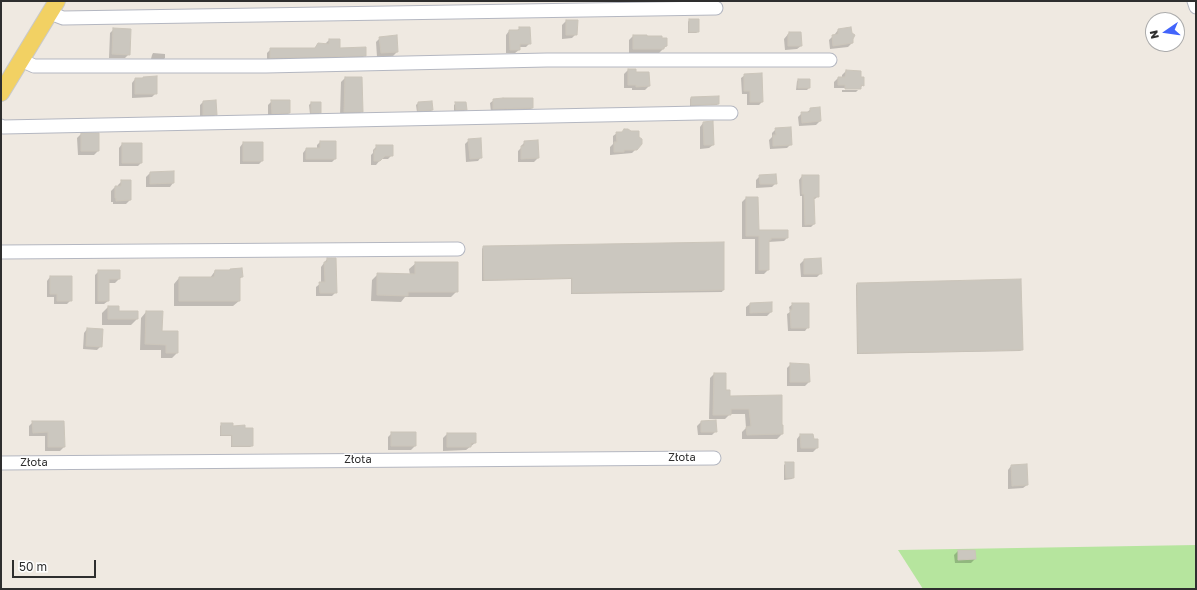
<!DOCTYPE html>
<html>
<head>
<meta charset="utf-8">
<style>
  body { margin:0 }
  #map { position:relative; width:1197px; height:590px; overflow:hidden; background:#efe9e1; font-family:"Golos Text",sans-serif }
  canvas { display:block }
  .frame { position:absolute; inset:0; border:2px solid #2e2e2e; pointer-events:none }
  .north { position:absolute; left:1145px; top:12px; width:40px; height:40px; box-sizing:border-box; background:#fff; border:1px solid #ababab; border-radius:50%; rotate:257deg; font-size:11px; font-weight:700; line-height:16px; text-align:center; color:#2e2e2e }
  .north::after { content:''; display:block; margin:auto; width:14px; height:18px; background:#4264fb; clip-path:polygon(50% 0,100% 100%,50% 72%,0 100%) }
  .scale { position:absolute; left:12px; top:560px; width:84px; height:18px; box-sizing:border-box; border:2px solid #2e2e2e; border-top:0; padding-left:5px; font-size:12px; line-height:14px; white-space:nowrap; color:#2e2e2e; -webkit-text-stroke:3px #fff; paint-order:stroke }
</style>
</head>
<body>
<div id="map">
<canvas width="1197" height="590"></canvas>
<div class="frame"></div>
<div class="north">N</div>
<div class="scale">50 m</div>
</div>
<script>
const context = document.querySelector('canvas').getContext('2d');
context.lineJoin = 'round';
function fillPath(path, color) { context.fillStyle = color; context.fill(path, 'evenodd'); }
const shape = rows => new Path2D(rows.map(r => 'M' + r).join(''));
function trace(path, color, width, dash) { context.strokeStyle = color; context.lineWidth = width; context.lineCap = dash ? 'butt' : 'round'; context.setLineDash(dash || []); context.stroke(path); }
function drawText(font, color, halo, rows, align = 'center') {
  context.font = font + ' "Golos Text",sans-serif'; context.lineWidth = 3; context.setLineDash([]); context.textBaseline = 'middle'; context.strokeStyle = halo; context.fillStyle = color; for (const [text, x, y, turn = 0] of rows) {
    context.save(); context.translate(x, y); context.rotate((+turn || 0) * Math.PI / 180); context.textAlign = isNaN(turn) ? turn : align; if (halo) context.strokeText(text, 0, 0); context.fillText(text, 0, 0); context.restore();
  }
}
const green = shape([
  [1196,545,1196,589,923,589,898,550]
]);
const shadow = shape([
  [689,20,698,32,696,33,688,33,688,22],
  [566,21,576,34,572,38,562,39,562,25],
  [520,28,530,43,526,47,519,47,519,50,515,53,506,53,506,35,509,31,516,31],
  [114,29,129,54,125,58,109,58,110,33],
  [838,30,852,39,852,43,848,47,830,49,829,40,833,36,835,36,835,34],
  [789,33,801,46,797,49,785,50,784,39],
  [633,36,666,46,659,53,629,53,629,40],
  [380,38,397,52,393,56,377,57,376,42],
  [329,40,339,49,365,55,361,59,267,61,267,53,271,49,314,49,318,44,325,44],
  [153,53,165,54,165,58,164,59,151,59,152,55],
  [628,70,635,73,649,86,645,90,632,90,632,88,624,88,624,74],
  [846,71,860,78,863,85,856,92,842,92,842,90,858,90,860,88,834,88,834,82,838,78,842,78,842,75],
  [745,75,762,102,759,105,747,105,747,94,742,94,741,78],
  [143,78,156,93,152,97,132,98,132,83,135,79,142,79],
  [345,78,362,111,358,115,340,116,341,82],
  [798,80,809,80,809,88,807,90,796,90,797,81],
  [691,98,718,104,717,105,690,106,690,99],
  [494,100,532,108,529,111,491,112,490,103],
  [272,101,289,113,285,117,268,117,268,105],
  [203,102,216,114,212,118,200,118,200,105],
  [311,103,320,112,319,114,310,114,309,105],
  [418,103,432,110,431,111,417,112,416,105],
  [456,103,466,109,464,111,454,111,454,105],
  [811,109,820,121,816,125,799,126,798,117,802,113,806,113],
  [703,123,713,145,709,148,700,149,700,127],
  [776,129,791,144,787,148,770,149,769,140,772,137,772,133],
  [617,133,638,137,641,144,632,153,610,155,610,147,613,144,613,136],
  [81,134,98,151,94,155,78,155,77,138],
  [469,140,481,157,478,161,466,162,465,144],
  [320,142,335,159,332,162,303,162,303,153,306,149,317,149,317,145],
  [525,142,538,158,534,162,518,162,518,151,521,148,521,146],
  [243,143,262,161,259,164,240,164,240,147],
  [122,144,142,162,138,166,119,166,119,148],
  [377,146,392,155,388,159,381,159,376,165,371,165,371,155,373,153,373,150],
  [173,172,173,183,170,187,146,187,146,177,150,173],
  [760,176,776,183,772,187,756,188,756,180],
  [802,176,818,196,815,199,813,199,814,224,811,227,802,227,802,196,800,196,799,180],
  [122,181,130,200,126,204,113,204,113,202,111,202,111,191,115,187,118,187,118,185],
  [746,198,757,198,758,231,787,238,784,241,768,242,768,270,764,274,755,274,755,239,742,239,742,202],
  [483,247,723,290,722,292,571,294,571,279,482,281,482,249],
  [327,259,336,292,332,296,316,296,316,287,321,283,321,267],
  [804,260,821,273,817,277,801,277,800,264],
  [416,263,457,291,451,297,405,297,401,302,371,301,372,280,378,274,410,275,409,269],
  [99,271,119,279,115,283,108,283,108,301,104,304,95,304,95,275],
  [215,271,242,277,239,279,239,301,233,306,174,306,174,284,179,278,210,278],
  [50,277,71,300,67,304,54,304,54,297,47,297,47,281],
  [857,284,1022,350,1020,351,857,354,856,285],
  [771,303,771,312,767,316,746,316,746,307,750,304],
  [793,304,808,327,805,331,788,331,787,314,790,312,789,307],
  [108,307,118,312,137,319,131,325,102,325,102,313],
  [146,312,177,353,172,358,161,358,161,350,140,350,141,318],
  [87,329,101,346,97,350,83,349,84,333],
  [791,364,808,364,809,382,805,386,787,386,787,368],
  [714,374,729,397,781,396,782,434,777,439,742,439,742,432,746,428,745,414,730,414,725,419,709,419,710,378],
  [33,422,63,422,64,447,60,451,45,451,45,436,29,436,29,426],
  [701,422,716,431,712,435,698,435,697,426],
  [222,424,232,427,252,446,250,447,231,447,231,436,220,436,220,426],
  [392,433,415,446,411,450,388,450,388,437],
  [447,434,475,443,466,450,443,451,443,438],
  [800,435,817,448,813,452,797,452,797,439],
  [786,463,793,478,792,479,784,480,784,465],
  [1011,466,1027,485,1023,488,1008,489,1008,470],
  [958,551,975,559,971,563,955,563,954,555]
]);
const building = shape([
  [689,19,699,19,699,32,689,32,689,19],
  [566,20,578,20,577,35,566,35,566,20],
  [519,27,530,27,531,44,520,44,520,50,510,50,509,30,519,30,519,27],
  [851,27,852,33,855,35,853,39,853,43,833,46,832,35,838,34,838,29,851,27],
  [113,28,131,29,130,55,112,54,113,28],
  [789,32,801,32,802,46,788,46,788,34,789,34,789,32],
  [397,35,398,52,381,53,379,37,397,35],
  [633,35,647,35,647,36,662,36,662,38,667,38,667,46,664,47,664,49,633,49,633,35],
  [329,39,340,39,340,48,366,47,366,56,270,58,270,48,315,48,318,43,329,44,329,39],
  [628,69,636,69,636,72,649,72,650,86,636,87,636,85,628,85,628,69],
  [846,70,861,71,861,77,864,77,864,86,861,85,861,89,845,89,845,85,838,85,838,77,845,77,846,70],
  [762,73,763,102,750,102,750,91,744,91,744,74,762,73],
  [157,76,157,94,135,94,135,78,143,78,143,77,157,76],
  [345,77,362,77,363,112,344,112,345,77],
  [798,79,810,79,810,88,798,88,798,79],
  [719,96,719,104,691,105,691,97,719,96],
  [503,98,533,98,533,108,493,109,493,99,503,98],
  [216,100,217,115,203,115,203,101,216,100],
  [271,100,290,100,290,113,272,114,271,100],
  [432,101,433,110,418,111,418,102,432,101],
  [311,102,321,102,321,113,311,113,311,102],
  [455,102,466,102,467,110,456,110,455,102],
  [820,107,821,121,802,123,801,112,810,112,810,108,820,107],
  [713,121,714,145,704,145,703,122,713,121],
  [791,127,792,145,773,146,773,135,776,135,775,128,791,127],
  [624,129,628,129,631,131,639,131,639,137,642,139,642,144,637,150,624,150,624,152,614,152,614,142,617,142,616,132,622,132,624,129],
  [81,133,99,133,99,151,81,151,81,133],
  [481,138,482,158,470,159,468,139,481,138],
  [538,140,539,158,521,159,521,146,524,146,524,141,538,140],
  [320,141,336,141,336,159,306,159,306,148,320,148,320,141],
  [243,142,263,142,263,161,243,161,243,142],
  [122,143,142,143,142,163,122,163,122,143],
  [376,145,393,145,393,156,385,156,380,161,374,161,374,150,376,150,376,145],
  [174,171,174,183,150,184,150,172,174,171],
  [776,174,777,184,760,184,759,175,776,174],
  [802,175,819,175,819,197,814,197,815,224,805,225,804,194,802,194,802,175],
  [121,180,131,180,131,200,116,201,116,198,115,198,115,186,121,186,121,180],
  [746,197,758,197,759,230,788,230,788,238,771,238,771,240,769,240,769,270,759,270,759,236,746,236,746,197],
  [724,242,724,290,572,293,572,278,484,280,483,246,724,242],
  [327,258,336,258,337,293,320,293,319,282,325,282,324,262,327,262,327,258],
  [821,258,822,274,804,274,804,259,821,258],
  [415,262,458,262,458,292,408,292,408,296,377,295,377,273,415,274,415,262],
  [242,268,243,277,240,277,240,301,179,301,179,277,214,277,215,270,230,270,230,269,242,268],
  [98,270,120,270,120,279,109,279,109,301,98,301,98,270],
  [50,276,72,276,72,301,57,301,57,294,50,294,50,276],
  [1021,279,1023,350,858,353,857,283,1021,279],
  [772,302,772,312,750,313,750,303,772,302],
  [792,303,809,303,809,328,791,328,790,310,792,310,792,303],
  [108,306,119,306,119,311,138,311,138,319,108,319,108,306],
  [146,311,163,311,162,331,178,331,178,353,166,353,166,345,145,344,146,311],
  [87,328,103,329,102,347,86,346,87,328],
  [790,363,809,364,810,382,790,382,790,363],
  [714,373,726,373,726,390,730,390,730,396,782,395,782,425,783,425,783,434,747,435,746,427,751,426,749,409,731,409,731,415,713,415,714,373],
  [716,420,717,432,701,432,701,421,716,420],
  [32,421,64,421,65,447,48,447,48,432,33,433,32,421],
  [221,423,233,423,233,426,245,425,245,428,253,428,253,446,232,446,232,435,221,435,221,423],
  [391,432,416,432,416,446,391,446,391,432],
  [447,433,476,433,476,443,471,443,471,447,447,447,447,433],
  [800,434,813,434,814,439,818,439,818,448,801,448,800,434],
  [785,462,794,462,794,478,786,478,785,462],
  [1027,464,1028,485,1012,486,1011,465,1027,464],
  [958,550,975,550,976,559,958,560,958,550]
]);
const minor = shape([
  [1194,1,1196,7],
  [50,13,63,18,716,8],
  [21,60,34,66,266,66,547,60,830,60],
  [1,126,3,127,700,113,731,113],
  [1,252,458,249],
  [1,463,714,458]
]);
const major = shape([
  [1,93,57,1]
]);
const streetNames = [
  ["Złota",682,458],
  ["Złota",358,460],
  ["Złota",34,463]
];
fillPath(green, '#b6e59e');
fillPath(shadow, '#0003');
fillPath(building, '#cbc7bf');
trace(building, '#cbc5ba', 1);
trace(minor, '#b4b7c1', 15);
trace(major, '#c9c9c9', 18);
trace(minor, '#fff', 13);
trace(major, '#f2d163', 16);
drawText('11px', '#2e2e2e', '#fff', streetNames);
</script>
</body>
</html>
